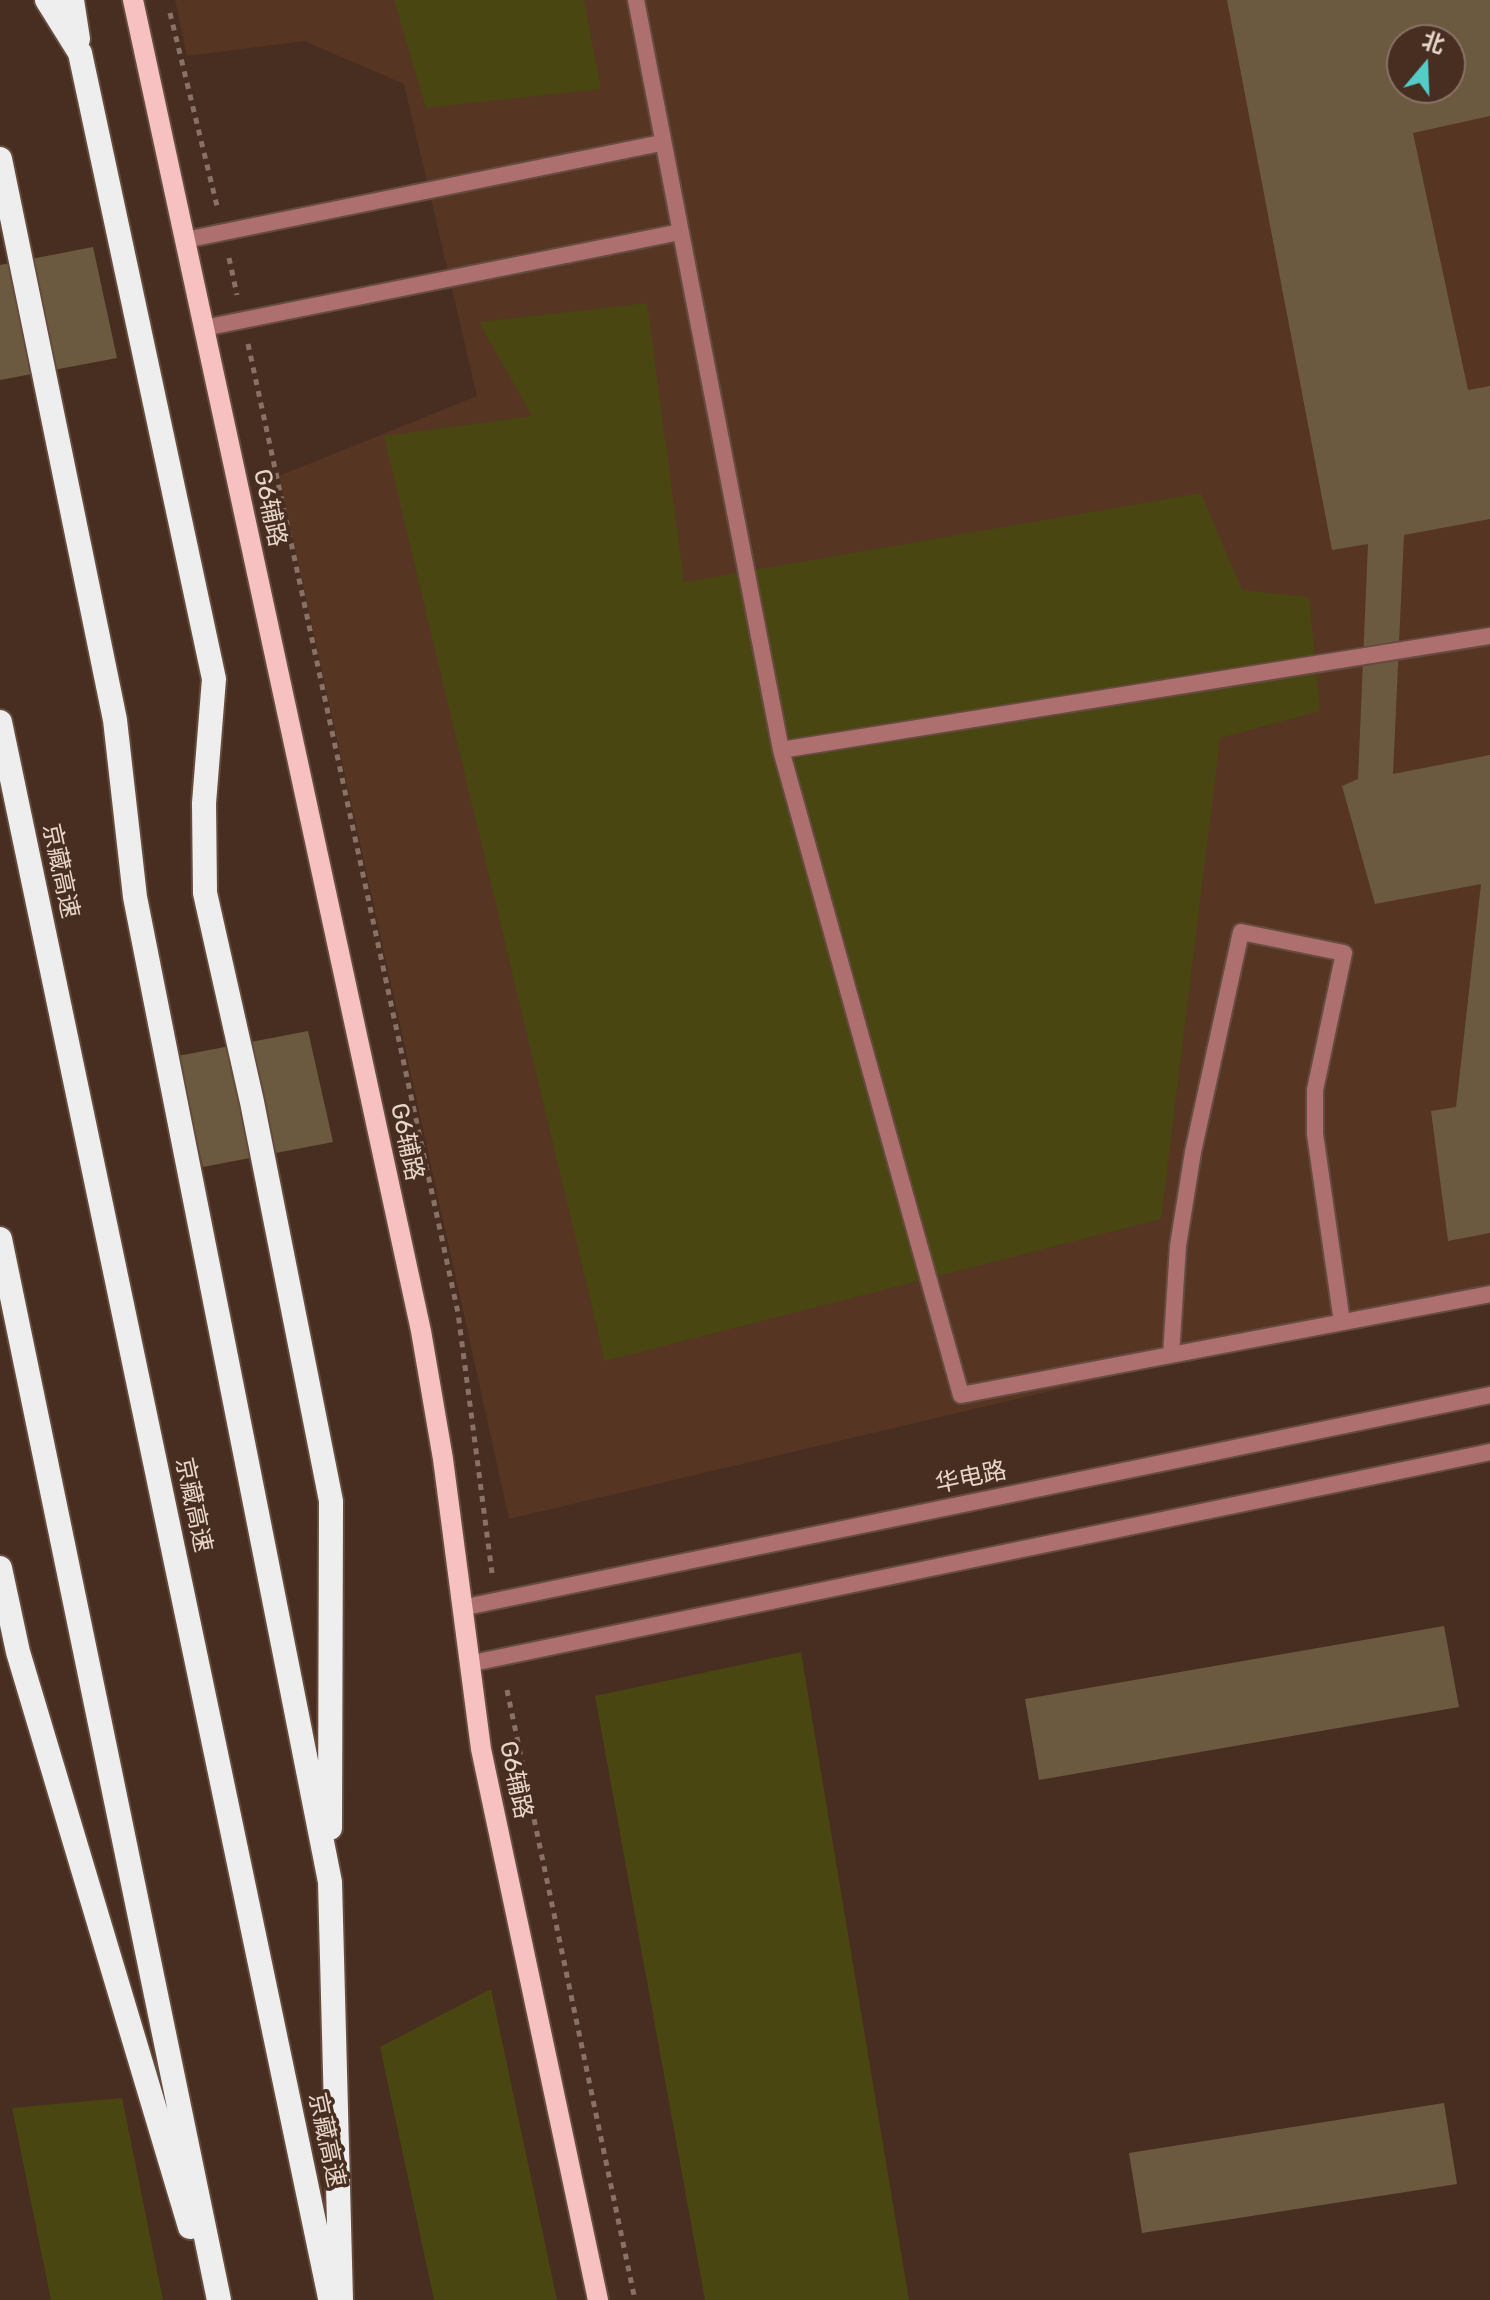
<!DOCTYPE html>
<html>
<head>
<meta charset="utf-8">
<style>
  body { margin:0 }
  #map { position:relative; width:1490px; height:2300px; overflow:hidden; background:#482e20; font-family:Rubik,"Noto Sans SC",sans-serif }
  canvas { display:block }
  .north { position:absolute; left:1386px; top:24px; width:80px; height:80px; box-sizing:border-box; background:#482e20; border:2px solid #887165; border-radius:50%; rotate:19deg; font-size:22px; font-weight:700; line-height:32px; text-align:center; color:#e7d5cc }
  .north::after { content:''; display:block; margin:auto; width:28px; height:36px; background:#54cdc8; clip-path:polygon(50% 0,100% 100%,50% 72%,0 100%) }
</style>
</head>
<body>
<div id="map">
<canvas width="1490" height="2300"></canvas>
<div class="north">北</div>
</div>
<script>
const context = document.querySelector('canvas').getContext('2d');
context.lineJoin = 'round';
function fillPath(path, color) { context.fillStyle = color; context.fill(path, 'evenodd'); }
const shape = rows => new Path2D(rows.map(r => 'M' + r).join(''));
function trace(path, color, width, dash) { context.strokeStyle = color; context.lineWidth = width; context.lineCap = dash ? 'butt' : 'round'; context.setLineDash(dash || []); context.stroke(path); }
function drawText(font, color, halo, rows, align = 'center') {
  context.font = font + ' Rubik,"Noto Sans SC",sans-serif'; context.lineWidth = 7; context.setLineDash([]); context.textBaseline = 'middle'; context.strokeStyle = halo; context.fillStyle = color; for (const [text, x, y, turn = 0] of rows) {
    context.save(); context.translate(x, y); context.rotate((+turn || 0) * Math.PI / 180); context.textAlign = isNaN(turn) ? turn : align; if (halo) context.strokeText(text, 0, 0); context.fillText(text, 0, 0); context.restore();
  }
}
const built = shape([
  [175,0,1490,0,1490,1287,509,1519,279,476,477,396,404,84,304,41,187,56],
  [1402,40,1450,40,1450,88,1402,88]
]);
const green = shape([
  [394,0,584,0,601,89,426,108],
  [647,303,684,582,1201,493,1242,590,1309,597,1320,711,1220,738,1161,1219,605,1361,384,436,532,416,479,322],
  [801,1652,909,2300,705,2300,595,1696],
  [491,1989,557,2300,434,2300,380,2047],
  [122,2098,163,2300,51,2300,12,2108]
]);
const building = shape([
  [1227,0,1490,0,1490,116,1413,133,1468,390,1490,386,1490,519,1404,535,1393,774,1490,755,1490,1233,1448,1241,1431,1111,1456,1107,1481,884,1375,904,1342,786,1358,779,1368,544,1332,550],
  [1402,40,1450,40,1450,88,1402,88],
  [93,247,117,358,0,380,0,265],
  [308,1031,333,1142,203,1167,178,1056],
  [1444,1626,1459,1707,1039,1780,1025,1699],
  [1444,2103,1457,2184,1142,2233,1129,2153]
]);
const path = shape([
  [170,13,217,206],
  [229,258,237,295],
  [248,344,458,1313,492,1573],
  [507,1690,635,2300]
]);
const service = shape([
  [636,0,781,750,961,1395,1490,1294],
  [185,240,661,143],
  [204,328,680,232],
  [781,750,1490,636],
  [1171,1355,1178,1246,1193,1152,1241,932,1344,953,1315,1090,1315,1134,1342,1322]
]);
const tertiary = shape([
  [461,1608,1490,1395],
  [468,1664,1490,1452]
]);
const primary = shape([
  [133,0,421,1331,443,1459,481,1749,598,2300]
]);
const motorway = shape([
  [47,0,80,53,214,679,204,803,205,893,252,1102,331,1501,330,1828],
  [72,0,78,39],
  [0,159,115,720,135,897,330,1882,341,2300],
  [0,722,330,2298],
  [0,1239,219,2300],
  [0,1568,18,1652,190,2227]
]);
const streetNames = [
  ["G6辅路",269,508,78],
  ["京藏高速",60,871,78],
  ["G6辅路",406,1142,78],
  ["华电路",971,1478,-12],
  ["京藏高速",193,1505,78],
  ["G6辅路",515,1780,78],
  ["京藏高速",326,2140,78]
];
fillPath(built, '#563523');
fillPath(green, '#494612');
fillPath(building, '#6c5a40');
trace(service, '#654c3f', 20);
trace(tertiary, '#654c3f', 20);
trace(primary, '#654c3f', 24);
trace(motorway, '#654c3f', 28);
trace(path, '#887165', 5, [6, 6]);
trace(service, '#ae6f6f', 16);
trace(tertiary, '#ae6f6f', 16);
trace(primary, '#f6c1c0', 20);
trace(motorway, '#eee', 24);
drawText('24px', '#e7d5cc', '#482e20', streetNames);
</script>
</body>
</html>
